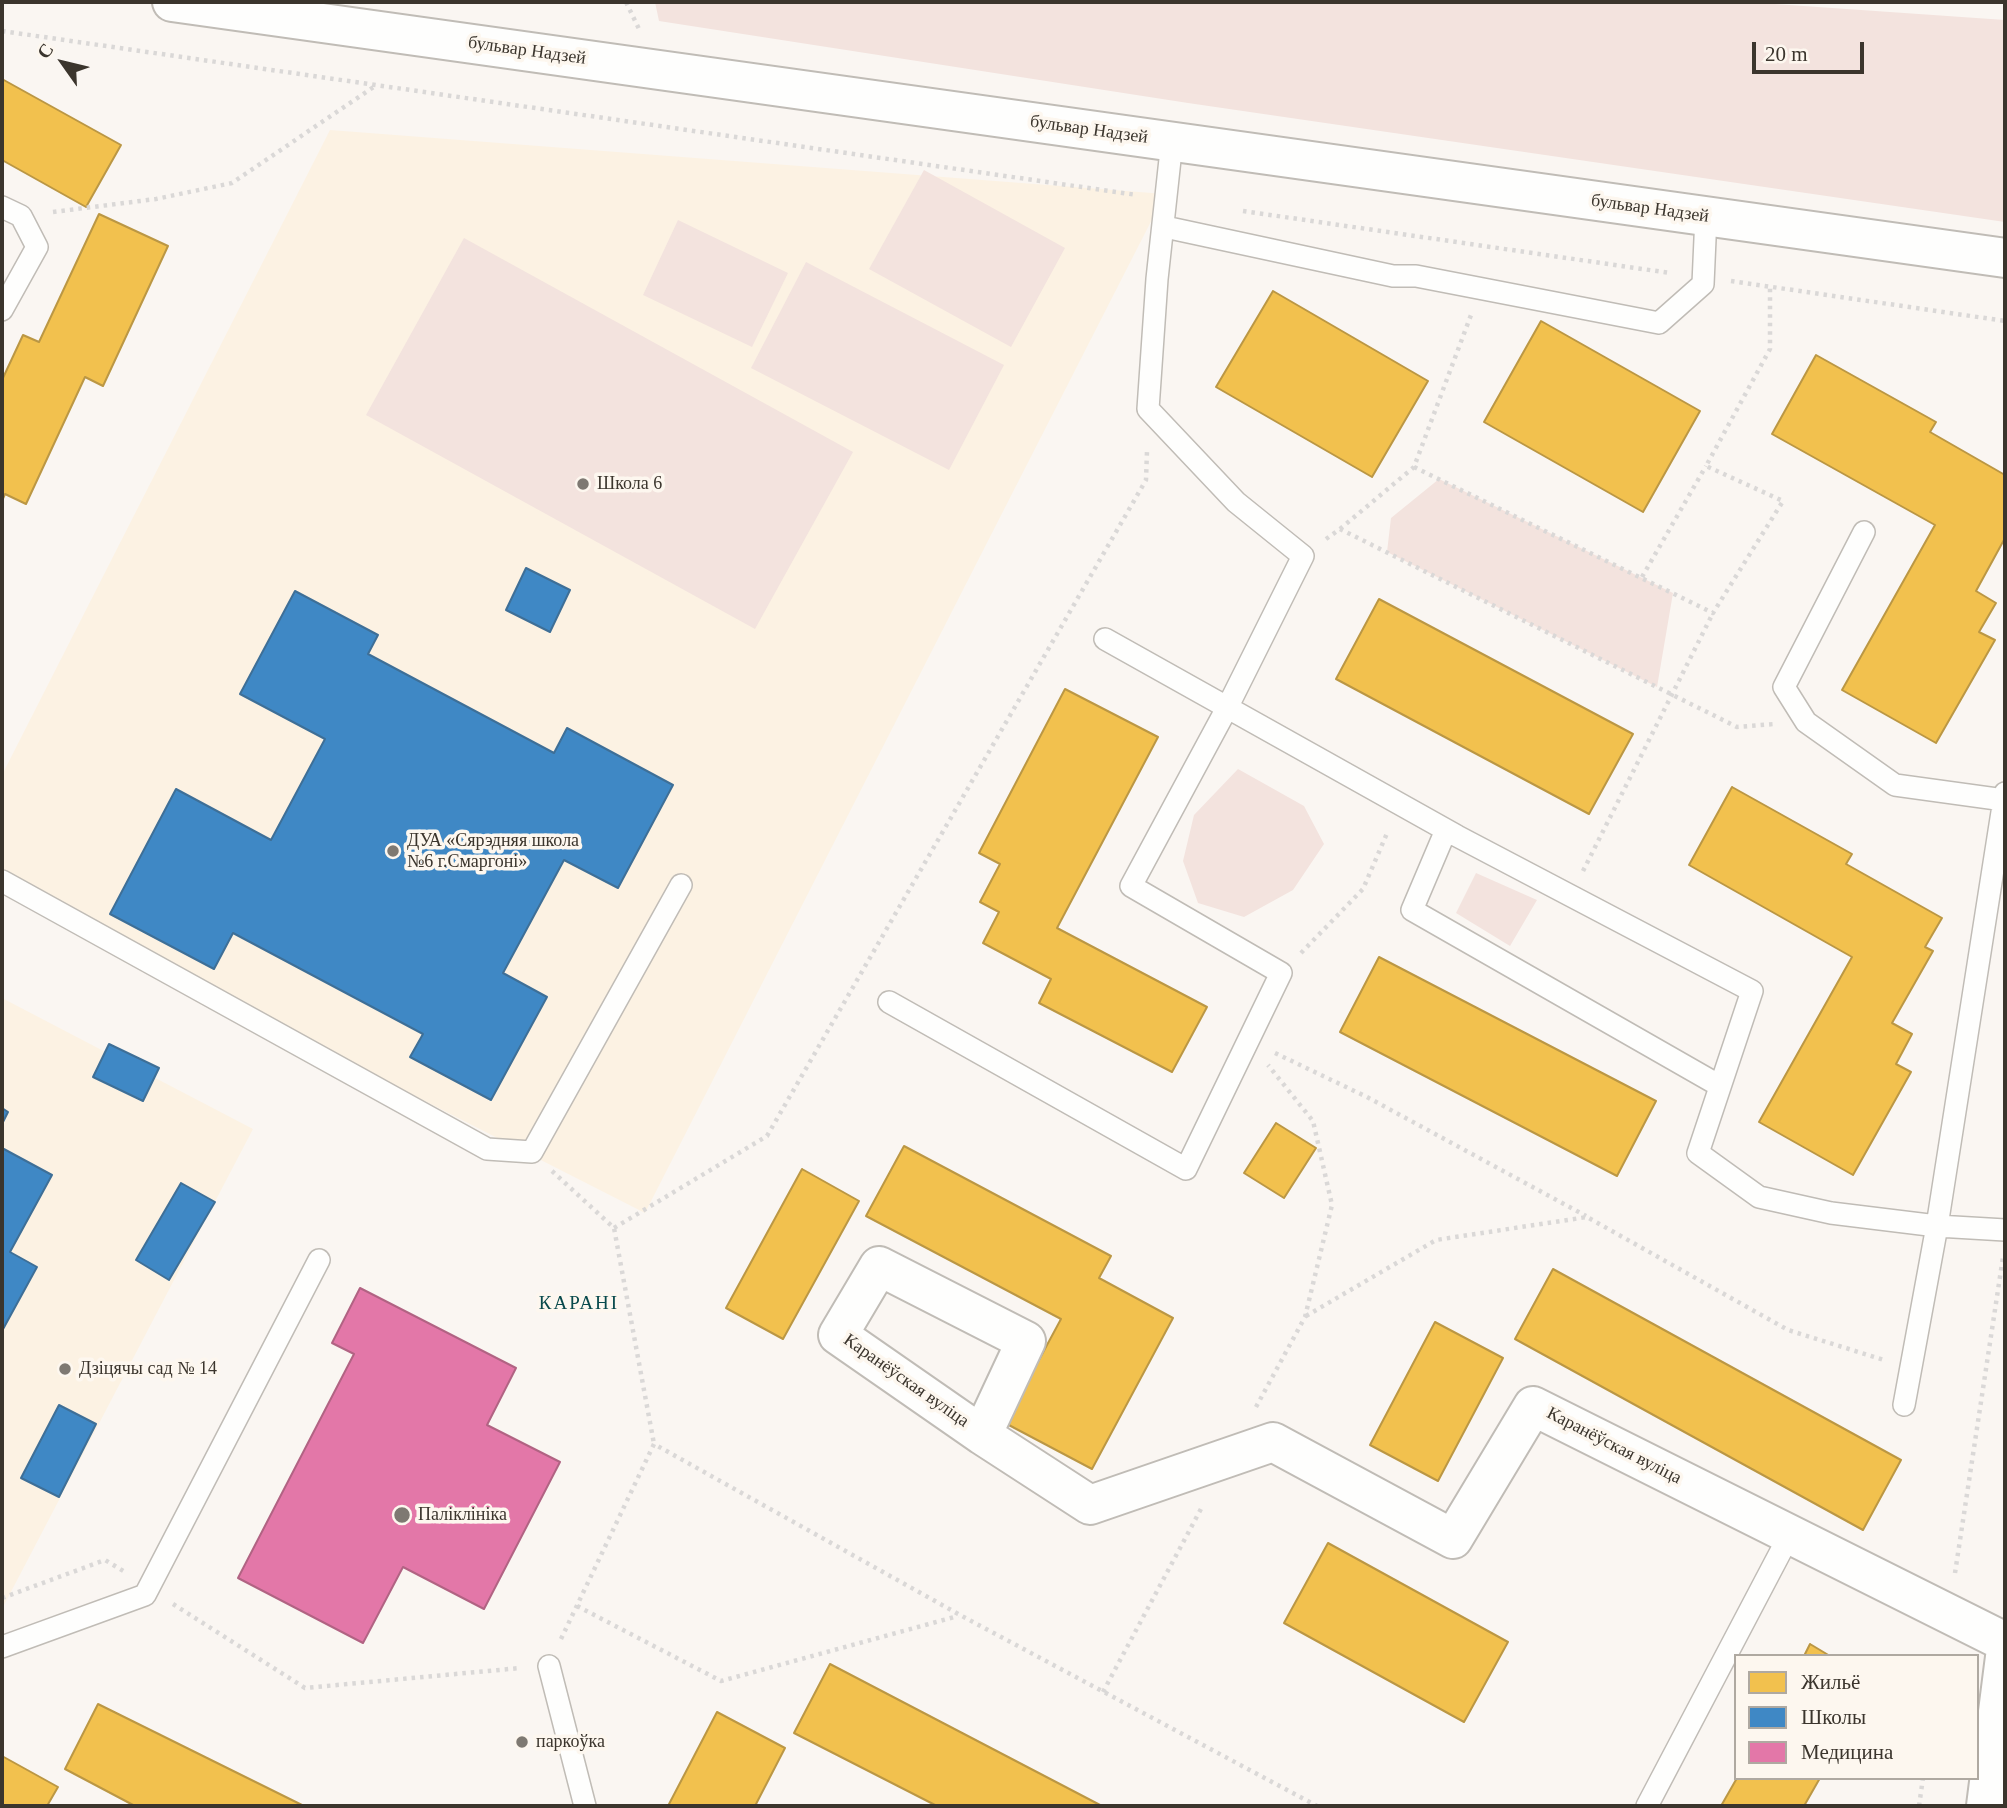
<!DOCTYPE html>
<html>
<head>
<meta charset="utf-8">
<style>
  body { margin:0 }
  #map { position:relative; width:2007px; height:1808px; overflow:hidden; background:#faf6f2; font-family:Georgia,serif }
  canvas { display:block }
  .frame { position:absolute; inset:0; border:4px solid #3b352d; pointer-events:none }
  .legend { position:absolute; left:1734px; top:1654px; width:245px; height:126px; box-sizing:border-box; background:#fdf7ef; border:2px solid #afa9a1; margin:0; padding:9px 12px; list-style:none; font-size:21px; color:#3b352d }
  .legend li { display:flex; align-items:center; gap:14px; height:35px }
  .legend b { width:35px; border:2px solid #afa9a1 }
  .north { position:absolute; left:28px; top:28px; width:70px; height:70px; -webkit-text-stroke:5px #fdf7ef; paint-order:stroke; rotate:304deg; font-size:19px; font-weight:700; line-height:28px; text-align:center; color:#3b352d }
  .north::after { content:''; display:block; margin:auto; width:24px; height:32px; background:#3b352d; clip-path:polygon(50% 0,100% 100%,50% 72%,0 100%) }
  .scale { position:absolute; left:1752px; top:42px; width:112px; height:32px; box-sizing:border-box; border:4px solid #3b352d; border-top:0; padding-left:9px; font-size:21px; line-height:24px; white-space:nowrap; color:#3b352d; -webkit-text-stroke:5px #fdf7ef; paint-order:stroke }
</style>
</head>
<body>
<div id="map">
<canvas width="2007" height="1808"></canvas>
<div class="frame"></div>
<ul class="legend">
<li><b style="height:19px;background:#f2c14e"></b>Жильё</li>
<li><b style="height:19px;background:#3f88c5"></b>Школы</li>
<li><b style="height:19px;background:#e377a8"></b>Медицина</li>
</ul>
<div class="north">С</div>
<div class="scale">20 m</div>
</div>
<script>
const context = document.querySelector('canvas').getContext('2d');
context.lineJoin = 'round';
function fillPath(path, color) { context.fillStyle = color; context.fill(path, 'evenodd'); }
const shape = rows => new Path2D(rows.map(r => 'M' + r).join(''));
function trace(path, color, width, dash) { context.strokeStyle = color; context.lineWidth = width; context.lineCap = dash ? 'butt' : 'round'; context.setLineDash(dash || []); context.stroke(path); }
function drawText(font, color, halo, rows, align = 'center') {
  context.font = font + ' Georgia,serif'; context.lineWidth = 7; context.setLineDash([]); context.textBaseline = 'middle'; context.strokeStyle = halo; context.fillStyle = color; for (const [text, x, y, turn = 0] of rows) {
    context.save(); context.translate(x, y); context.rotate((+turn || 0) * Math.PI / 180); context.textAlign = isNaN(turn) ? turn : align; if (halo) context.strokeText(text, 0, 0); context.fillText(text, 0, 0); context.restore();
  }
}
const built = shape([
  [330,130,1165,194,645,1213,2,886,2,775],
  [2,998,253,1129,2,1609]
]);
const green = shape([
  [655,2,1746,2,2005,20,2005,222,1188,103,659,21],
  [924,170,1065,248,1011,347,869,269],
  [678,220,788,273,752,347,643,295],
  [464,238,853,452,755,629,366,415],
  [806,262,1004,365,949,470,751,368],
  [1439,479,1673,593,1657,687,1387,552,1391,518],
  [1238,769,1304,806,1324,844,1293,890,1244,917,1198,903,1183,861,1194,815],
  [1476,873,1537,900,1510,946,1456,913]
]);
const homes = shape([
  [2,79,121,145,86,207,2,160,2,79],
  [99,214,168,246,103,386,85,377,26,504,5,494,2,501,2,380,23,335,39,342,99,214],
  [1273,291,1428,381,1372,477,1216,387,1273,291],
  [1541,321,1700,411,1643,512,1484,422,1541,321],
  [1816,355,1936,422,1930,432,2005,475,2005,538,1976,591,1996,603,1979,632,1995,640,1936,743,1842,690,1935,525,1772,434,1816,355],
  [1379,599,1633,734,1589,814,1336,679,1379,599],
  [1065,689,1158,737,1057,928,1207,1007,1172,1072,1039,1003,1051,979,983,943,999,912,980,902,1000,864,979,853,1065,689],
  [1732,787,1852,854,1846,864,1942,918,1925,947,1933,951,1892,1023,1912,1034,1896,1064,1911,1072,1853,1175,1759,1122,1852,957,1689,865,1732,787],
  [1379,957,1656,1101,1617,1176,1340,1032,1379,957],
  [1276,1123,1316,1148,1284,1198,1244,1173,1276,1123],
  [904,1146,1111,1256,1099,1278,1173,1318,1092,1469,1005,1423,1061,1319,866,1216,904,1146],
  [802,1169,859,1201,783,1339,726,1308,802,1169],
  [1553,1269,1901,1460,1863,1530,1515,1339,1553,1269],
  [1435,1322,1503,1358,1438,1481,1370,1445,1435,1322],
  [1328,1543,1508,1642,1464,1722,1284,1623,1328,1543],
  [1810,1644,1830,1656,1804,1656,1810,1644],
  [830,1664,1102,1806,937,1806,794,1733,830,1664],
  [98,1704,304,1806,135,1806,65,1769,98,1704],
  [717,1712,785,1748,755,1806,668,1806,717,1712],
  [2,1756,58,1787,47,1806,2,1806,2,1756],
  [1737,1778,1820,1778,1804,1806,1721,1806,1737,1778]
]);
const schools = shape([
  [526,568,570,590,550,632,506,610,526,568],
  [295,591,378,635,368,654,554,753,567,728,673,785,618,888,564,860,503,973,547,997,491,1100,410,1057,423,1034,233,933,214,969,110,914,176,789,271,840,325,739,240,694,295,591],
  [109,1044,159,1068,143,1101,93,1077,109,1044],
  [2,1108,8,1112,2,1124,2,1108],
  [2,1148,52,1175,10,1252,37,1267,2,1331,2,1148],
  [181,1183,215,1202,169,1280,136,1260,181,1183],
  [59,1405,96,1424,59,1497,21,1478,59,1405]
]);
const health = shape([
  [360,1288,516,1368,487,1425,560,1462,484,1609,403,1567,363,1643,238,1578,354,1354,332,1343,360,1288]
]);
const path = shape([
  [626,2,639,29],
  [2,31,1137,195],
  [1243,211,1670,273],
  [53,212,156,199,232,183,375,86],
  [1731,281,2005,321],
  [1414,467,1713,613,1783,501,1706,466,1770,349,1770,287],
  [1340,529,1414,467,1471,315],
  [1326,539,1340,529,1737,727,1774,724],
  [1642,577,1706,466],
  [1583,871,1713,613],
  [1301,953,1363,889,1388,831],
  [1275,1053,1367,1097,1586,1216],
  [552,1171,614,1228,654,1444],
  [614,1228,767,1136,1146,480,1147,451],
  [1306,1316,1436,1240,1587,1217,1788,1330,1884,1360],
  [1256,1407,1305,1317,1332,1205,1313,1121,1268,1065],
  [1955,1573,2003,1257],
  [2,1598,105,1560,125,1572],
  [173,1604,305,1688,520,1668],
  [577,1606,721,1681,958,1616],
  [561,1639,654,1444,960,1615,1317,1806],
  [1103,1692,1202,1507],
  [1919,1806,1923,1778]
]);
const service = shape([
  [2,207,21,216,37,247,2,310],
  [1165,227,1393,276,1416,276,1659,323,1703,284,1706,216],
  [1864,532,1784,687,1806,722,1895,785,2004,800],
  [1105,639,1457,836,1752,991,1698,1153,1759,1197,1831,1213,1937,1226,2005,1230],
  [1446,830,1412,910,1720,1086],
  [2,881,487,1149,532,1152,681,885],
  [889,1002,1186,1169,1281,973,1131,886,1227,708,1303,556,1236,502,1148,409,1157,279,1172,141],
  [1904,1405,1937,1226,2005,793],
  [2,1647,145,1595,319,1260],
  [549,1666,585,1806],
  [1647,1806,1790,1534]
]);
const minor = shape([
  [172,2,2005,258],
  [982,1435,1026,1341,879,1266,838,1335,982,1435,1090,1505,1273,1442,1453,1539,1533,1406,2005,1642],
  [1986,1806,2005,1657]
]);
const markers = [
  [583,484,7,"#7e7972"],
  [393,851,7,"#7e7972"],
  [65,1369,7,"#7e7972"],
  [402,1515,9,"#7e7972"],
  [522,1742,7,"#7e7972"]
];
const streetNames = [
  ["бульвар Надзей",527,51,8],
  ["бульвар Надзей",1089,130,8],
  ["бульвар Надзей",1650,209,8],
  ["Каранёўская вуліца",906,1381,35],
  ["Каранёўская вуліца",1614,1446,27]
];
const poiNames = [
  ["Школа 6",597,484],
  ["ДУА «Сярэдняя школа",407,841],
  ["№6 г.Смаргоні»",407,862],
  ["Дзіцячы сад № 14",79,1369],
  ["Паліклініка",418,1515],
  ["паркоўка",536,1742]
];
const neighbourhoodNames = [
  ["КАРАНІ",579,1304]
];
fillPath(built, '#fcf2e3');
fillPath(green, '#f3e3de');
fillPath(homes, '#f2c14e');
trace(homes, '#bb9744', 2);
fillPath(schools, '#3f88c5');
trace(schools, '#3e6f97', 2);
fillPath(health, '#e377a8');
trace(health, '#b16383', 2);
trace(service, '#c0bcb6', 24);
trace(minor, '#c0bcb6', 42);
trace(path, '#dad8d7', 4.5, [3.5, 5]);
trace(service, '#fefefd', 21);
trace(minor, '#fefefd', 38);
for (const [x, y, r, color] of markers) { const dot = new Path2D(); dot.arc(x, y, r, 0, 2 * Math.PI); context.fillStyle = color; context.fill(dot); trace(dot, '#fdf7ef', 2.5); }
drawText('18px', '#3b352d', '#fdf7ef', streetNames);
drawText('18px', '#3b352d', '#fdf7ef', poiNames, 'left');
context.letterSpacing = '2px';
drawText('19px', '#08494c', '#fdf7ef', neighbourhoodNames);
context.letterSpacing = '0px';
</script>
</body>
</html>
